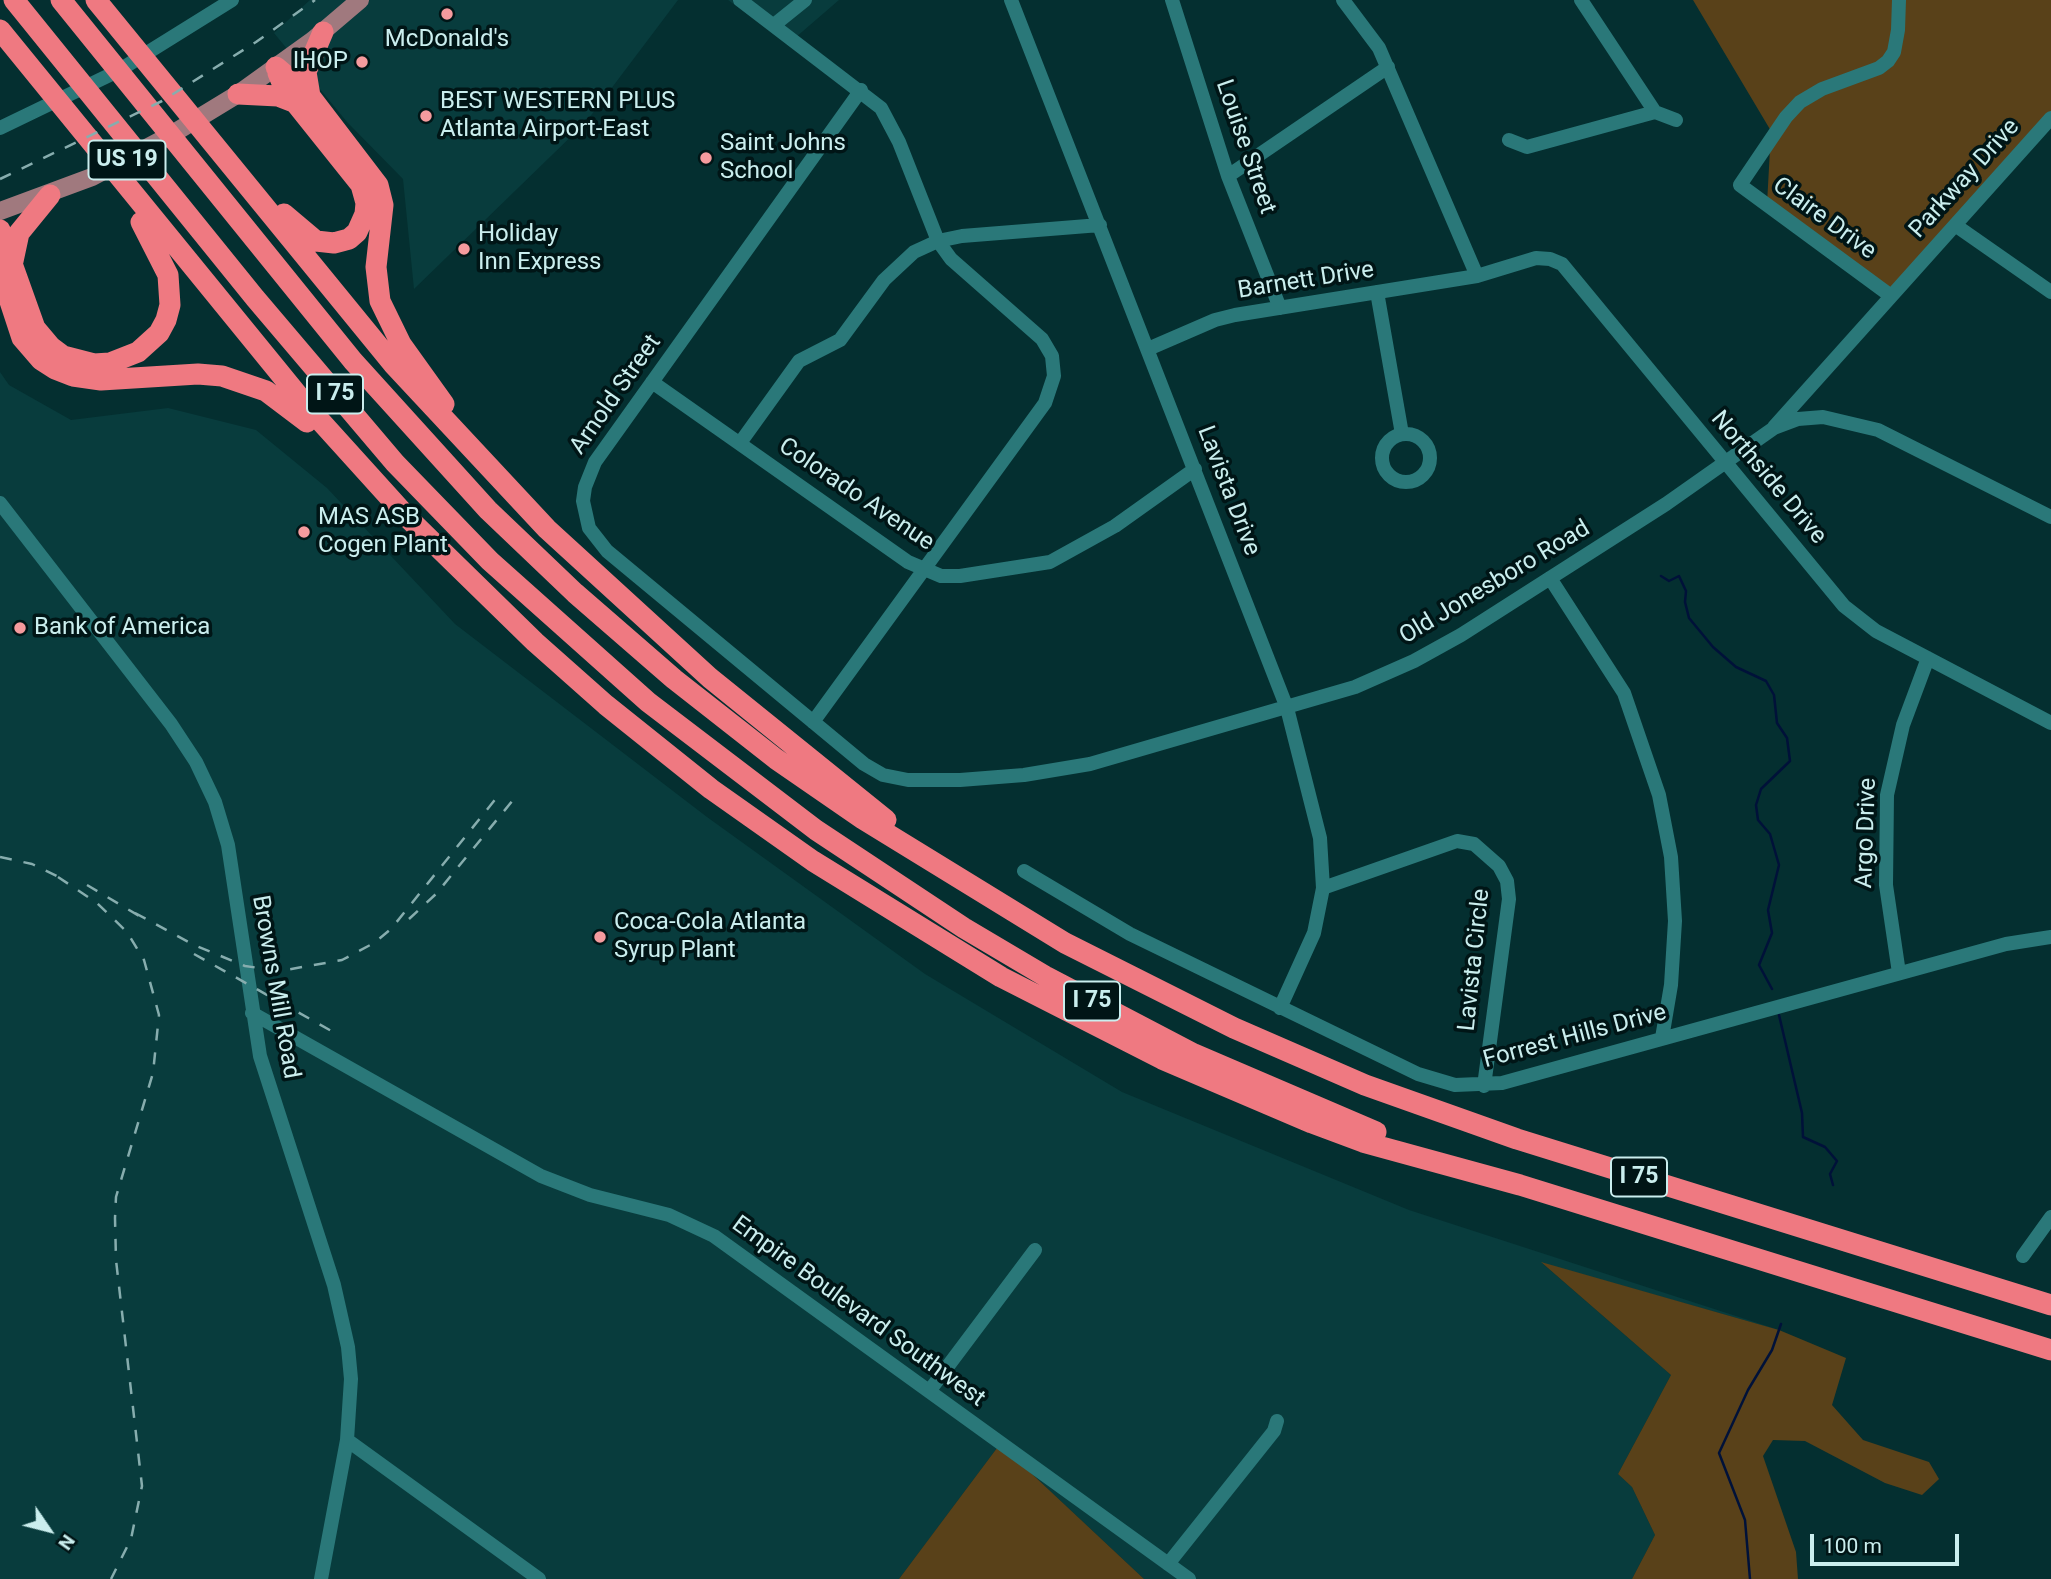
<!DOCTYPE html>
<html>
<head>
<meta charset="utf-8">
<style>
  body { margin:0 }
  #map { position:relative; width:2051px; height:1579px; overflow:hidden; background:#042f30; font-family:Roboto,sans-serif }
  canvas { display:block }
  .north { position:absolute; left:14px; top:1495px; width:70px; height:70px; -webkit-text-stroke:5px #001516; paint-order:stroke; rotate:125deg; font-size:19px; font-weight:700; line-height:28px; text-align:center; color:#caeeee }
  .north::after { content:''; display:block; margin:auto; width:24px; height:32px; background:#caeeee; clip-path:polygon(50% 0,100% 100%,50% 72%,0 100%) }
  .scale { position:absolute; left:1810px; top:1534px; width:149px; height:32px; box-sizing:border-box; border:4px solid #caeeee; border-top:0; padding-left:9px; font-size:21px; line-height:24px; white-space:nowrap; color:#caeeee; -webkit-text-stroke:5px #001516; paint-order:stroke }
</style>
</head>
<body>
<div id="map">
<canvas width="2051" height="1579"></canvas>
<div class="north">N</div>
<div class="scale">100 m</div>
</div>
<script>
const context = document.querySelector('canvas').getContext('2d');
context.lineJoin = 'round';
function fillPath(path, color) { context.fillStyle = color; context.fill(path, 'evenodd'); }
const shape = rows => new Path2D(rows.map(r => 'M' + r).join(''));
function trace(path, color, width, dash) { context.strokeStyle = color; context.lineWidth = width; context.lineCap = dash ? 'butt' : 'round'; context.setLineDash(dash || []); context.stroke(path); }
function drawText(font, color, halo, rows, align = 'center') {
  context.font = font + ' Roboto,sans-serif'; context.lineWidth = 7; context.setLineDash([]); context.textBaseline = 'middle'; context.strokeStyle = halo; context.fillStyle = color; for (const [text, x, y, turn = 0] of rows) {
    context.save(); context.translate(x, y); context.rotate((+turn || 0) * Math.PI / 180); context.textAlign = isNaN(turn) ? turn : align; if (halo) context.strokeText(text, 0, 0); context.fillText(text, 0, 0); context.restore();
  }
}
const built = shape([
  [310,0,678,0,586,122,414,289,403,179,347,122,274,33],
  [728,0,839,0,788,44],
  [0,372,9,385,71,420,168,408,256,430,327,488,455,624,707,817,925,974,1122,1092,1409,1210,1779,1330,1542,1263,1671,1375,1618,1474,1632,1487,1655,1535,1632,1579,1144,1579,1000,1444,899,1579,0,1579]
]);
const green = shape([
  [1693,0,2051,0,2051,115,1892,291,1767,204,1771,131],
  [1541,1262,1779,1330,1846,1358,1832,1405,1863,1440,1929,1462,1939,1479,1922,1495,1885,1483,1805,1441,1773,1440,1763,1456,1796,1552,1798,1579,1632,1579,1655,1535,1632,1487,1618,1474,1671,1375],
  [1000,1444,1144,1579,899,1579]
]);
const stream = shape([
  [1661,576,1669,581,1679,576,1686,591,1685,602,1689,618,1713,647,1736,667,1766,681,1774,695,1777,723,1787,738,1790,761,1761,789,1756,805,1758,820,1770,834,1779,865,1768,910,1772,933,1759,965,1772,989],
  [1779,1015,1802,1113,1803,1137,1825,1147,1837,1161,1830,1174,1833,1185],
  [1750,1579,1745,1520,1719,1453,1748,1390,1772,1350,1781,1324]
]);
const minor = shape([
  [740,0,881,108,899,142,938,241,951,259,1042,339,1052,356,1054,376,1045,403,813,722],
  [1011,0,1287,708,1320,838,1323,888,1314,933,1280,1008],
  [1172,0,1228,176,1280,308],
  [1343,0,1379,48,1477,276],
  [1581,0,1655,112],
  [774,25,805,0],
  [861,90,595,462,585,487,583,501,589,528,607,551,864,764,883,775,908,780,960,780,1024,775,1090,764,1355,687,1414,661,1461,635,1666,504,1774,428,1798,419,1823,417,1878,430,2051,517],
  [1655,112,1676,120],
  [0,128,118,71,232,0],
  [1509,140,1527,147,1655,112],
  [1228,176,1388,67],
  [1955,225,2051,292],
  [1377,292,1402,434],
  [1891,296,1740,185,1786,117,1800,102,1822,89,1879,68,1888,61,1894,52,1898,30,1899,0],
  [1148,349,1215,320,1235,315,1477,276,1536,258,1550,259,1562,264,1844,606,1876,631,2051,723],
  [652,382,908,562,941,576,960,576,1050,562,1115,526,1195,469],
  [1774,427,2051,118],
  '1382 458a24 24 0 1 1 48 0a24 24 0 1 1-48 0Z',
  [740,443,799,361,840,340,884,280,914,252,938,241,962,236,1100,225],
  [0,503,171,724,196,762,215,802,228,845,260,1056,334,1285,348,1347,351,1379,347,1440,321,1579],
  [1550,578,1624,693,1659,795,1671,857,1675,921,1671,985,1662,1038],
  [1024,871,1130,934,1418,1074,1455,1085,1502,1083,2006,944,2051,937],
  [1323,888,1457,841,1474,844,1499,866,1507,881,1509,899,1484,1086],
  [1899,973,1886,885,1887,795,1903,725,1928,658],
  [252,1013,541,1176,590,1195,669,1215,714,1236,1189,1579],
  [2023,1256,2051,1217],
  [930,1390,1035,1250],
  [347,1440,539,1579],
  [1168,1564,1274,1431,1277,1421]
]);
const major = shape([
  [0,211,92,177,169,136,238,94,313,40,360,0]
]);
const highway = shape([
  [14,0,255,298,395,463,490,561,648,702,816,830,964,928,1045,976,1194,1054,1376,1132],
  [61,0,353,361,488,510,575,593,674,679,776,759,863,819,1065,943,1234,1028,1365,1085,1517,1139,2051,1305],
  [96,0,394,365,547,529,710,678,886,820],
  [0,30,305,404,409,519,535,642,606,705,711,789,813,861,1001,977,1162,1059,1312,1123,1363,1142,1520,1185,2051,1350],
  [276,67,310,96,378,185,383,205,376,267,380,301,401,344,444,404],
  [278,73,285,90,361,185,366,203,365,214,357,232,349,239,334,243,316,241,284,214],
  [238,94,278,96,296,103],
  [310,96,306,72,323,32],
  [0,230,35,328,51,347,63,356,94,364,110,363,138,352,159,333,166,320,170,305,168,275,141,222],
  [13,261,19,233,50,195],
  [0,271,22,338,41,360,55,369,73,376,101,380,198,374,222,376,266,391,307,422]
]);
const rail = shape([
  [0,179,162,101,256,42,315,0],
  [0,857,32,864,67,881],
  [58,877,97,903,127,932,144,960,159,1015,153,1073,116,1197,115,1218,116,1260,142,1486,131,1539,111,1579],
  [87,885,141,917],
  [135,913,194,945,245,966,280,971,342,960,374,943,391,929,502,791],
  [409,919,436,894,518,794],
  [194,954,335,1033]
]);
const markers = [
  [447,14,7,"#f59b9e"],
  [362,62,7,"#f59b9e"],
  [426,116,7,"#f59b9e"],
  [706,158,7,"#f59b9e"],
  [464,249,7,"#f59b9e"],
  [304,532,7,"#f59b9e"],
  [20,628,7,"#f59b9e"],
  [600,937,7,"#f59b9e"]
];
const shields = [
  [127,160,77],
  [335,394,56],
  [1092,1001,56],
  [1639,1177,56]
];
const shieldNames = [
  ["US 19",127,160],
  ["I 75",335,394],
  ["I 75",1092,1001],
  ["I 75",1639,1177]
];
const poiNames = [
  ["McDonald's",447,40,"center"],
  ["IHOP",348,62,"right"],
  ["BEST WESTERN PLUS",440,102],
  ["Atlanta Airport-East",440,130],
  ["Saint Johns",720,144],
  ["School",720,172],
  ["Holiday",478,235],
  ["Inn Express",478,263],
  ["MAS ASB",318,518],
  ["Cogen Plant",318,546],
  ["Bank of America",34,628],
  ["Coca-Cola Atlanta",614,923],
  ["Syrup Plant",614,951]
];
const streetNames = [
  ["Louise Street",1245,147,71],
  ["Parkway Drive",1965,179,-48],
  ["Claire Drive",1824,219,36],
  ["Barnett Drive",1306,281,-9],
  ["Arnold Street",616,395,-55],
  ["Northside Drive",1768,478,50],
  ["Lavista Drive",1228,491,69],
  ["Colorado Avenue",856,495,34],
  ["Old Jonesboro Road",1495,583,-31],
  ["Argo Drive",1867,833,-88],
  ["Lavista Circle",1475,960,-84],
  ["Browns Mill Road",275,987,80],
  ["Forrest Hills Drive",1575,1037,-15],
  ["Empire Boulevard Southwest",858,1312,36]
];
fillPath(built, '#083c3d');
fillPath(green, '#594119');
trace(stream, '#001139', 2.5);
trace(minor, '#2a7879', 14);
trace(major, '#a0797e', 18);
trace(highway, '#ef7981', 21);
trace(rail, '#87adae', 2.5, [12, 12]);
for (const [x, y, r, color] of markers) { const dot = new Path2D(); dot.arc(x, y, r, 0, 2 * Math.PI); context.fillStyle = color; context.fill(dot); trace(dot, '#001516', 2.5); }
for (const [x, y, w] of shields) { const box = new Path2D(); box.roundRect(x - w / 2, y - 19.5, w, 39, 5); context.fillStyle = '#001516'; context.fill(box); trace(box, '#caeeee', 2); }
drawText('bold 23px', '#caeeee', null, shieldNames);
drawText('24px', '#caeeee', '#001516', poiNames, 'left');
drawText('24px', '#caeeee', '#001516', streetNames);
</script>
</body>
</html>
